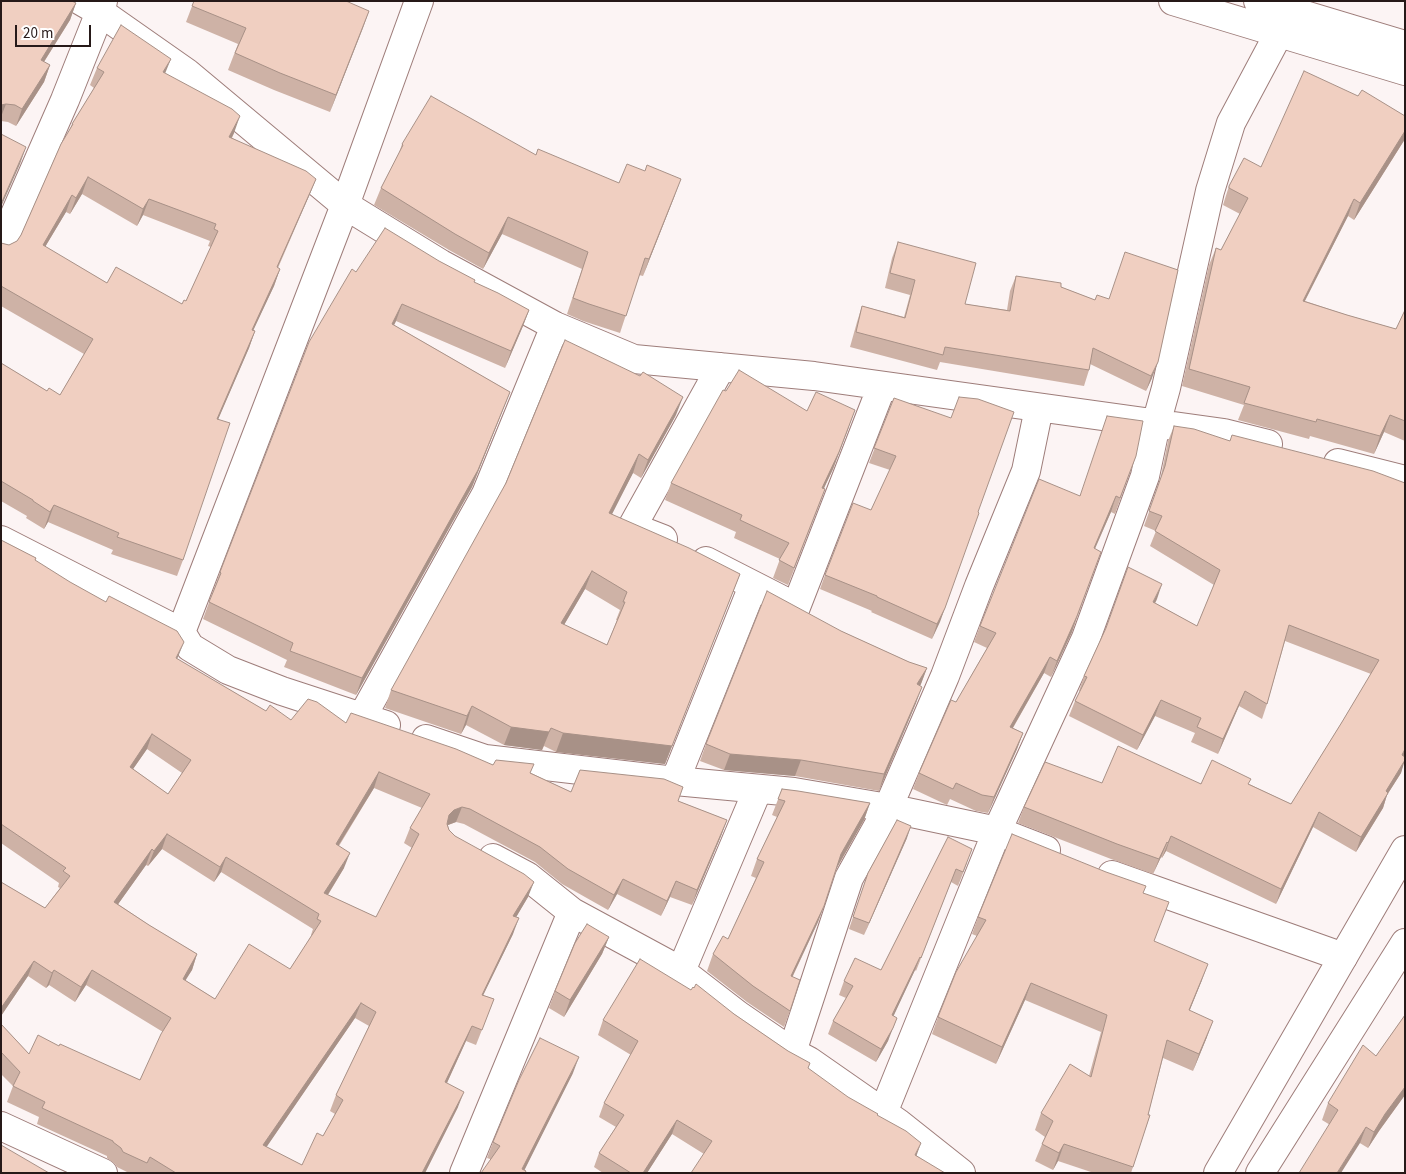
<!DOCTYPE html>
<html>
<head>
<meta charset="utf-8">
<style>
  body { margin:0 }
  #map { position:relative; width:1406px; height:1174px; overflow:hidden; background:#fcf4f4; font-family:"Source Sans 3",sans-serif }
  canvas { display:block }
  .frame { position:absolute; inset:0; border:2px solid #261918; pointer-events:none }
  .scale { position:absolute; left:15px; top:25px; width:76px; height:22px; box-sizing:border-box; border:2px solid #261918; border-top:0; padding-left:6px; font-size:15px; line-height:18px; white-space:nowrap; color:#261918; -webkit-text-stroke:4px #fff; paint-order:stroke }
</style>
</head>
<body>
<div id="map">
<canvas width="1406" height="1174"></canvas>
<div class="frame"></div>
<div class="scale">20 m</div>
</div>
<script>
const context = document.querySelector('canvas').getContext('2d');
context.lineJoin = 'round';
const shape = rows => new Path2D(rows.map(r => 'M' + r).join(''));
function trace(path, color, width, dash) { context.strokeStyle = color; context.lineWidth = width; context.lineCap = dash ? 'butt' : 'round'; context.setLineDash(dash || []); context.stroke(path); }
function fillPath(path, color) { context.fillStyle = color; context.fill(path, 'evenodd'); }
const street = shape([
  [81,1,100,12,187,73,345,205,441,264,555,326,634,359,814,376,1224,433,1268,444],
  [1,246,65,100,100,12,103,1],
  [1338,463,1405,480],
  [663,539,632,527,721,367],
  [1,540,181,632,190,647,228,670,282,691,386,725],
  [706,561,796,607,882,386],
  [181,632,345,205,419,1],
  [362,717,486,494,555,326],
  [426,739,485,759,675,781,794,792,888,808,997,831,1046,850],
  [675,781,753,586],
  [493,858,527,876,572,912,681,971,738,1015,792,1052,809,1061,898,1123,961,1173],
  [1112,875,1343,957],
  [681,971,758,789],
  [792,1052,849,878,888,808,945,676,979,586,1026,471,1039,408],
  [883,1113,997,831,1086,638,1145,476,1156,424,1166,388,1210,191,1231,123,1279,33],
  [1,1126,103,1173],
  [464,1173,572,912]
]);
const secondary = shape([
  [1173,1,1405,71],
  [1258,1,1405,45],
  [1218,1173,1405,850],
  [1260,1173,1405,943]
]);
const wall = shape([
  [1,1,76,3,70,20,44,62,50,65,44,82,16,126,8,122,1,121],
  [194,1,369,11,330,112,274,90,228,70,238,44,186,22],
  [97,68,165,74,234,133,232,138,316,179,309,196,278,268,280,269,274,286,253,330,255,331,249,348,218,419,183,560,177,576,111,554,113,550,48,522,44,529,26,518,27,516,1,501,1,363,47,391,60,395,84,354,1,306,1,243,9,245,17,241,21,235,72,124,94,88,90,85],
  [82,194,137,226,143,215,210,241,208,246,211,247,186,301,182,304,107,283,45,247,66,212,70,214],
  [1405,116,1405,139,1354,220,1348,216,1305,301,1347,315,1396,329,1405,310,1405,441,1384,432,1374,454,1310,436,1309,439,1238,420,1244,405,1182,386,1209,265,1216,248,1221,250,1240,214,1223,205,1229,186,1261,167],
  [402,144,536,155,619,183,675,195,643,276,639,275,620,333,583,321,567,314,582,269,502,234,483,269,449,250,374,205,381,188,399,153],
  [898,242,965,304,1007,310,1010,291,1016,276,1061,287,1095,300,1097,295,1152,378,1146,391,1090,364,1089,370,1084,386,940,362,937,370,850,347,857,322,862,306,904,317,910,295,885,288,892,258],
  [356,272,474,283,529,310,523,326,505,368,396,321,394,325,510,392,472,487,356,695,284,667,287,660,203,619,220,572],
  [726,391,807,411,849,427,833,469,824,488,825,489,819,506,788,585,773,578,780,559,734,538,736,532,665,500,671,483],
  [894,398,978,512,945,608,932,639,871,612,872,611,820,589,825,575,871,510,890,470,869,463],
  [676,415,641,478,633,473,611,514,740,574,665,764,556,752,544,746,542,750,504,745,466,725,461,734,385,708,391,690],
  [585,589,620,610,616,620,617,620,607,645,564,625],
  [1174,426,1230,441,1405,483,1405,755,1401,773,1387,795,1383,808,1356,852,1313,827,1276,904,1166,851,1162,858,1161,857,1153,874,1111,859,1018,823,1024,807,1102,783,1249,784,1291,804,1342,722,1371,674,1285,641,1267,704,1262,719,1239,706,1218,754,1191,742,1195,733,1155,716,1137,750,1069,716,1075,701,1080,691,1079,691,1084,676,1157,599,1155,603,1197,626,1214,585,1150,546,1156,531,1144,526,1160,481,1168,441],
  [1136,456,1115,514,1111,512,1095,549,1101,552,1072,632,1051,677,1044,673,1013,728,1023,733,1017,749,988,813,976,811,950,799,947,805,913,789,919,773,956,702,987,648,974,642,980,626,1079,496],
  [1,540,36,558,35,561,177,659,266,711,291,720,346,723,493,765,531,773,571,792,678,801,727,820,721,836,692,905,670,897,661,916,617,894,608,910,562,884,535,862,464,824,456,822,448,825,448,826,449,830,455,836,528,897,516,917,513,934,483,995,494,999,476,1045,466,1041,447,1083,458,1107,425,1173,129,1173,117,1167,115,1164,107,1158,107,1156,37,1124,39,1117,7,1102,13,1086,1,1074,1,1024,29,1054,59,1046,140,1080,163,1032,86,985,75,1002,49,985,46,988,28,976,1,1016,1,882,45,908,60,888,58,887,59,883,1,843],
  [147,749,182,773,168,794,133,769],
  [374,788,422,808,410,828,404,843,412,848,376,917,328,895,344,868,339,846],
  [162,849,214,882,221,872,313,929,311,935,312,935,290,969,215,999,185,980,192,970,197,954,149,925,118,904,146,865,148,866],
  [355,1018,369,1026,336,1095,330,1111,335,1114,323,1136,302,1165,266,1147],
  [841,631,909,662,927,668,920,686,916,703,879,791,795,776,724,770,700,761,706,744],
  [782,789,870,803,864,820,837,868,818,922,793,976,790,1011,784,1027,747,1002,707,971,713,954,728,939,756,878,751,876,757,859,777,817,772,815],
  [948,837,967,863,958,886,951,882,916,971,915,970,893,1016,888,1041,876,1062,828,1034,833,1021,846,998,839,995,844,981,881,970],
  [907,838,864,935,849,929,868,873],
  [1144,893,1154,941,1202,980,1189,1011,1207,1037,1193,1071,1163,1058,1148,1115,1150,1115,1131,1173,1094,1173,1058,1161,1053,1170,1035,1161,1042,1144,1045,1137,1035,1130,1041,1113,1089,1076,1101,1032,1025,1000,996,1064,932,1034,938,1017,977,936,972,934,978,917],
  [609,937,602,954,564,1017,549,1008,555,991],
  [691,990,734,1014,788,1051,704,1154,672,1134,647,1173,603,1173,594,1167,599,1153,616,1127,599,1117,604,1103,631,1055,598,1035,603,1020],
  [1405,1015,1405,1095,1379,1131,1368,1148,1322,1120,1328,1103,1376,1056],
  [573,1073,524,1170,487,1158,493,1142]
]);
const shadedWall = shape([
  [76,3,70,20,35,76,41,60],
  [369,11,363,28,330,112,336,95],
  [171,59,164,76,163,72],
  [50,65,44,82,16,126,22,109],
  [6,104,1,117,1,105],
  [240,116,234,133,223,154,229,137],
  [1405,131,1405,139,1354,220,1360,203],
  [26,147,20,164,1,207,1,204],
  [88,177,82,194,70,214,76,198],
  [316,179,309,196,270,284,277,267],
  [681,179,675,195,643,276,649,259],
  [72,195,66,212,36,262,43,245],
  [149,199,143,215,137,226,143,209],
  [1354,199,1348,216,1296,318,1303,301],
  [508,217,502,234,483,269,489,253],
  [280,269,274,286,246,346,252,330],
  [402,304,396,321,386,341,392,324],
  [529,310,523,326,505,368,511,351],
  [255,331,249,348,211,436,217,419],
  [1158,362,1152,378,1146,391,1151,376],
  [510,392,472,487,356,695,362,678],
  [683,397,676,415,641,478,648,460],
  [855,410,833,469,816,505,822,488],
  [1390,415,1384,432,1374,454,1380,436],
  [639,454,633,473,603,532,609,513],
  [1116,496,1111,512,1088,564,1094,548],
  [54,505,48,522,44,529,50,512],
  [592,571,585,589,554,642,561,623],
  [740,574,665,764,556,752,563,733],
  [1162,584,1157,599,1148,617,1153,602],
  [945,608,940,622,932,639,937,624],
  [1077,616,1072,632,1051,677,1057,661],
  [184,642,178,657,170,673,176,658],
  [1050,657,1044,673,1004,743,1010,727],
  [927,668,921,684,912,701,917,684],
  [922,687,916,703,879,791,884,774],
  [1245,691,1239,706,1218,754,1223,739],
  [1161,700,1155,716,1137,750,1143,735],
  [472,706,466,725,461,734,467,716],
  [511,727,551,728,542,750,504,745],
  [1023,733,1017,749,988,813,994,797],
  [152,734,147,749,124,782,130,767],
  [1405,749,1405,755,1396,770,1402,755],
  [730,754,801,760,795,776,724,770],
  [1405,760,1401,773,1387,795,1383,808,1356,852,1361,837,1386,791],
  [379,772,374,788,330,859,336,844],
  [870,803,864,820,835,871,841,854],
  [462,807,456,822,448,825,444,830,449,815,454,810],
  [1319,812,1313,827,1276,904,1281,889],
  [727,820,721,836,692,905,697,890],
  [911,826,907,838,864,935,869,923],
  [167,834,162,849,148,866,154,851],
  [1171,836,1166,851,1162,858,1168,843],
  [1167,842,1161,857,1153,874,1159,859],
  [152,849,146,865,109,917,114,902],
  [350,853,344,868,319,909,324,893],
  [226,857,221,872,214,882,220,867],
  [623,879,617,894,608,910,614,895],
  [676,881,670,897,661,916,667,901],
  [534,882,528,897,508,931,513,916],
  [824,906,818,922,785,992,791,976],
  [519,918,513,934,476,1010,482,995],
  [609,937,602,954,564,1017,570,1000],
  [197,954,192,970,177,994,183,979],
  [920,957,915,970,888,1028,892,1015],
  [34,961,28,976,1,1016,1,1008],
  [1208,964,1202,980,1183,1027,1189,1010],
  [54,970,49,985,46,988,52,973],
  [92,970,86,985,75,1002,81,987],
  [1031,983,1025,1000,996,1064,1002,1047],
  [361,1003,355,1018,257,1161,263,1145],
  [897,1018,888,1041,876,1062,881,1049],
  [1213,1021,1207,1037,1193,1071,1199,1054],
  [472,1026,466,1041,440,1098,445,1082],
  [579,1057,573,1073,523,1173,522,1169],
  [1405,1087,1405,1095,1379,1131,1368,1148,1374,1132,1385,1114],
  [464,1092,458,1107,425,1173,422,1173],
  [677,1120,672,1134,647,1173,643,1173],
  [1366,1127,1360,1143,1341,1173,1337,1173],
  [921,1143,916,1157,915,1155],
  [1064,1144,1058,1161,1053,1170,1059,1153]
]);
const building = shape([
  [1,1,72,1,76,3,41,60,50,65,22,109,15,105,6,104,1,105,1,1],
  [194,1,346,1,369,11,336,95,280,73,235,53,246,28,192,6,194,1],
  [121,25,171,59,163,72,232,109,240,116,229,137,306,171,316,179,277,267,280,269,252,330,255,331,217,419,230,423,183,560,117,537,119,533,54,505,50,512,33,501,33,500,1,481,1,363,47,391,49,388,60,395,93,339,1,286,1,243,9,245,17,241,21,235,61,144,73,124,72,124,104,72,97,68,121,25],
  [88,177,143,209,149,199,216,224,214,229,218,231,186,301,184,300,182,304,116,267,107,283,43,245,72,195,76,198,88,177],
  [1304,71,1358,96,1362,90,1405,116,1405,131,1360,203,1354,199,1303,301,1347,315,1396,329,1405,310,1405,421,1390,415,1380,436,1317,419,1316,422,1244,403,1250,387,1189,369,1216,248,1221,250,1248,198,1229,188,1229,186,1244,158,1261,167,1304,71],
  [431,96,536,155,538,149,619,183,627,164,645,171,647,165,681,179,649,259,645,258,626,316,589,304,573,298,588,252,508,217,489,253,455,234,381,188,403,145,402,144,431,96],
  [1,134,26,147,1,204,1,134],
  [385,228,439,261,475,280,474,282,498,293,529,310,511,351,402,304,392,324,510,392,478,470,362,678,290,651,293,643,209,602,221,573,220,572,309,342,352,269,356,272,385,228],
  [898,242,976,263,965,304,1010,311,1016,276,1061,283,1061,287,1095,300,1097,295,1109,299,1125,252,1178,270,1158,362,1151,376,1093,348,1089,370,945,347,943,355,856,332,862,306,905,318,915,280,890,273,898,242],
  [565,340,640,376,643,372,683,397,648,460,639,454,609,513,689,548,740,574,672,746,563,733,551,728,549,732,511,727,472,706,467,716,391,690,506,483,565,340],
  [592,571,627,592,623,602,625,602,607,645,561,623,592,571],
  [739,370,807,411,816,392,855,410,839,452,822,488,825,489,794,568,779,560,789,543,740,520,742,515,671,483,723,390,726,391,739,370],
  [959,397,978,399,1014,412,978,512,979,513,945,608,937,624,877,597,877,596,825,575,853,503,871,510,896,456,874,448,894,398,951,418,959,397],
  [1107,416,1143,421,1136,456,1120,498,1116,496,1094,548,1101,552,1077,616,1057,661,1050,657,1010,727,1023,733,994,797,982,795,956,783,953,789,919,773,951,700,956,702,996,633,980,626,1039,479,1080,496,1107,416],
  [1174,426,1194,429,1230,441,1232,435,1373,471,1405,483,1405,749,1402,755,1405,757,1405,760,1386,791,1388,793,1361,837,1319,812,1281,889,1171,836,1168,843,1167,842,1159,859,1117,844,1024,807,1045,762,1102,783,1118,746,1201,784,1212,760,1251,779,1248,784,1291,804,1342,722,1379,660,1289,625,1267,704,1245,691,1223,739,1197,727,1201,718,1161,700,1143,735,1075,701,1087,677,1084,676,1106,628,1128,567,1162,584,1153,602,1197,626,1220,570,1155,531,1162,516,1149,511,1165,466,1174,426],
  [1,540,36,558,35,560,70,582,106,602,109,596,177,631,184,642,176,658,266,711,270,705,291,720,308,699,317,702,346,723,351,713,456,749,493,765,496,760,534,764,530,773,571,792,580,770,664,779,683,787,678,801,727,820,697,890,676,881,667,901,623,879,614,895,568,869,540,847,470,809,462,807,454,810,449,815,447,824,449,830,455,836,524,874,534,882,513,916,519,918,482,995,494,999,482,1030,472,1026,445,1082,464,1092,422,1173,176,1173,150,1157,147,1163,123,1152,121,1148,113,1142,113,1141,42,1108,45,1102,13,1086,20,1072,1,1052,1,1024,29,1054,38,1035,59,1046,60,1044,140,1080,161,1034,171,1018,92,970,81,987,54,970,52,973,34,961,1,1008,1,882,45,908,70,876,63,871,66,868,1,824,1,540],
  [152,734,191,760,168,794,130,767,152,734],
  [379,772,430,794,410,828,419,834,376,917,324,893,350,853,336,844,379,772],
  [167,834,220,867,226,857,319,914,317,919,321,921,290,969,249,944,215,999,183,979,197,954,149,925,114,902,152,849,154,851,167,834],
  [361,1003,376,1012,336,1095,343,1100,323,1136,317,1133,302,1165,263,1145,361,1003],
  [767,591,841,631,909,662,927,668,917,684,922,687,884,774,801,760,730,754,706,744,767,591],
  [782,789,798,791,870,803,841,854,824,906,791,976,800,980,790,1011,753,986,713,954,723,936,728,939,764,862,757,859,785,801,778,799,782,789],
  [897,820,911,826,869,923,853,917,868,873,897,820],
  [1012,834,1106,872,1146,886,1143,893,1169,902,1154,941,1208,964,1189,1010,1213,1021,1199,1054,1167,1040,1148,1115,1150,1115,1133,1167,1064,1144,1059,1153,1042,1144,1053,1121,1041,1113,1070,1064,1091,1077,1107,1015,1031,983,1002,1047,938,1017,956,972,986,920,978,917,1012,834],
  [948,837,972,849,963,872,956,869,921,958,920,957,892,1015,897,1018,893,1028,881,1049,833,1021,853,986,844,981,855,958,881,970,948,837],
  [587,924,609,937,570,1000,555,991,575,943,587,924],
  [640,959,691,990,693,987,694,988,696,984,734,1014,788,1051,810,1063,808,1068,848,1097,878,1114,877,1115,906,1131,921,1143,915,1155,945,1173,691,1173,712,1141,677,1120,643,1173,631,1173,599,1153,624,1115,604,1103,638,1041,603,1020,640,959],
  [1405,1015,1405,1087,1385,1114,1374,1132,1366,1127,1337,1173,1299,1173,1338,1110,1328,1103,1363,1045,1376,1056,1405,1015],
  [540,1038,579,1057,522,1169,526,1171,525,1173,481,1173,500,1146,493,1142,519,1080,540,1038],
  [1,1145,49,1173,1,1173,1,1145]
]);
trace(street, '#9e7d7a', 30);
trace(secondary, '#9e7d7a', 30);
trace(street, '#fff', 28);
trace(secondary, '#fff', 28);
fillPath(wall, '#ceb2a6');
fillPath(shadedWall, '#a89187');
fillPath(building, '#f0cfc1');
trace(building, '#a89187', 1);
</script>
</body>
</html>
